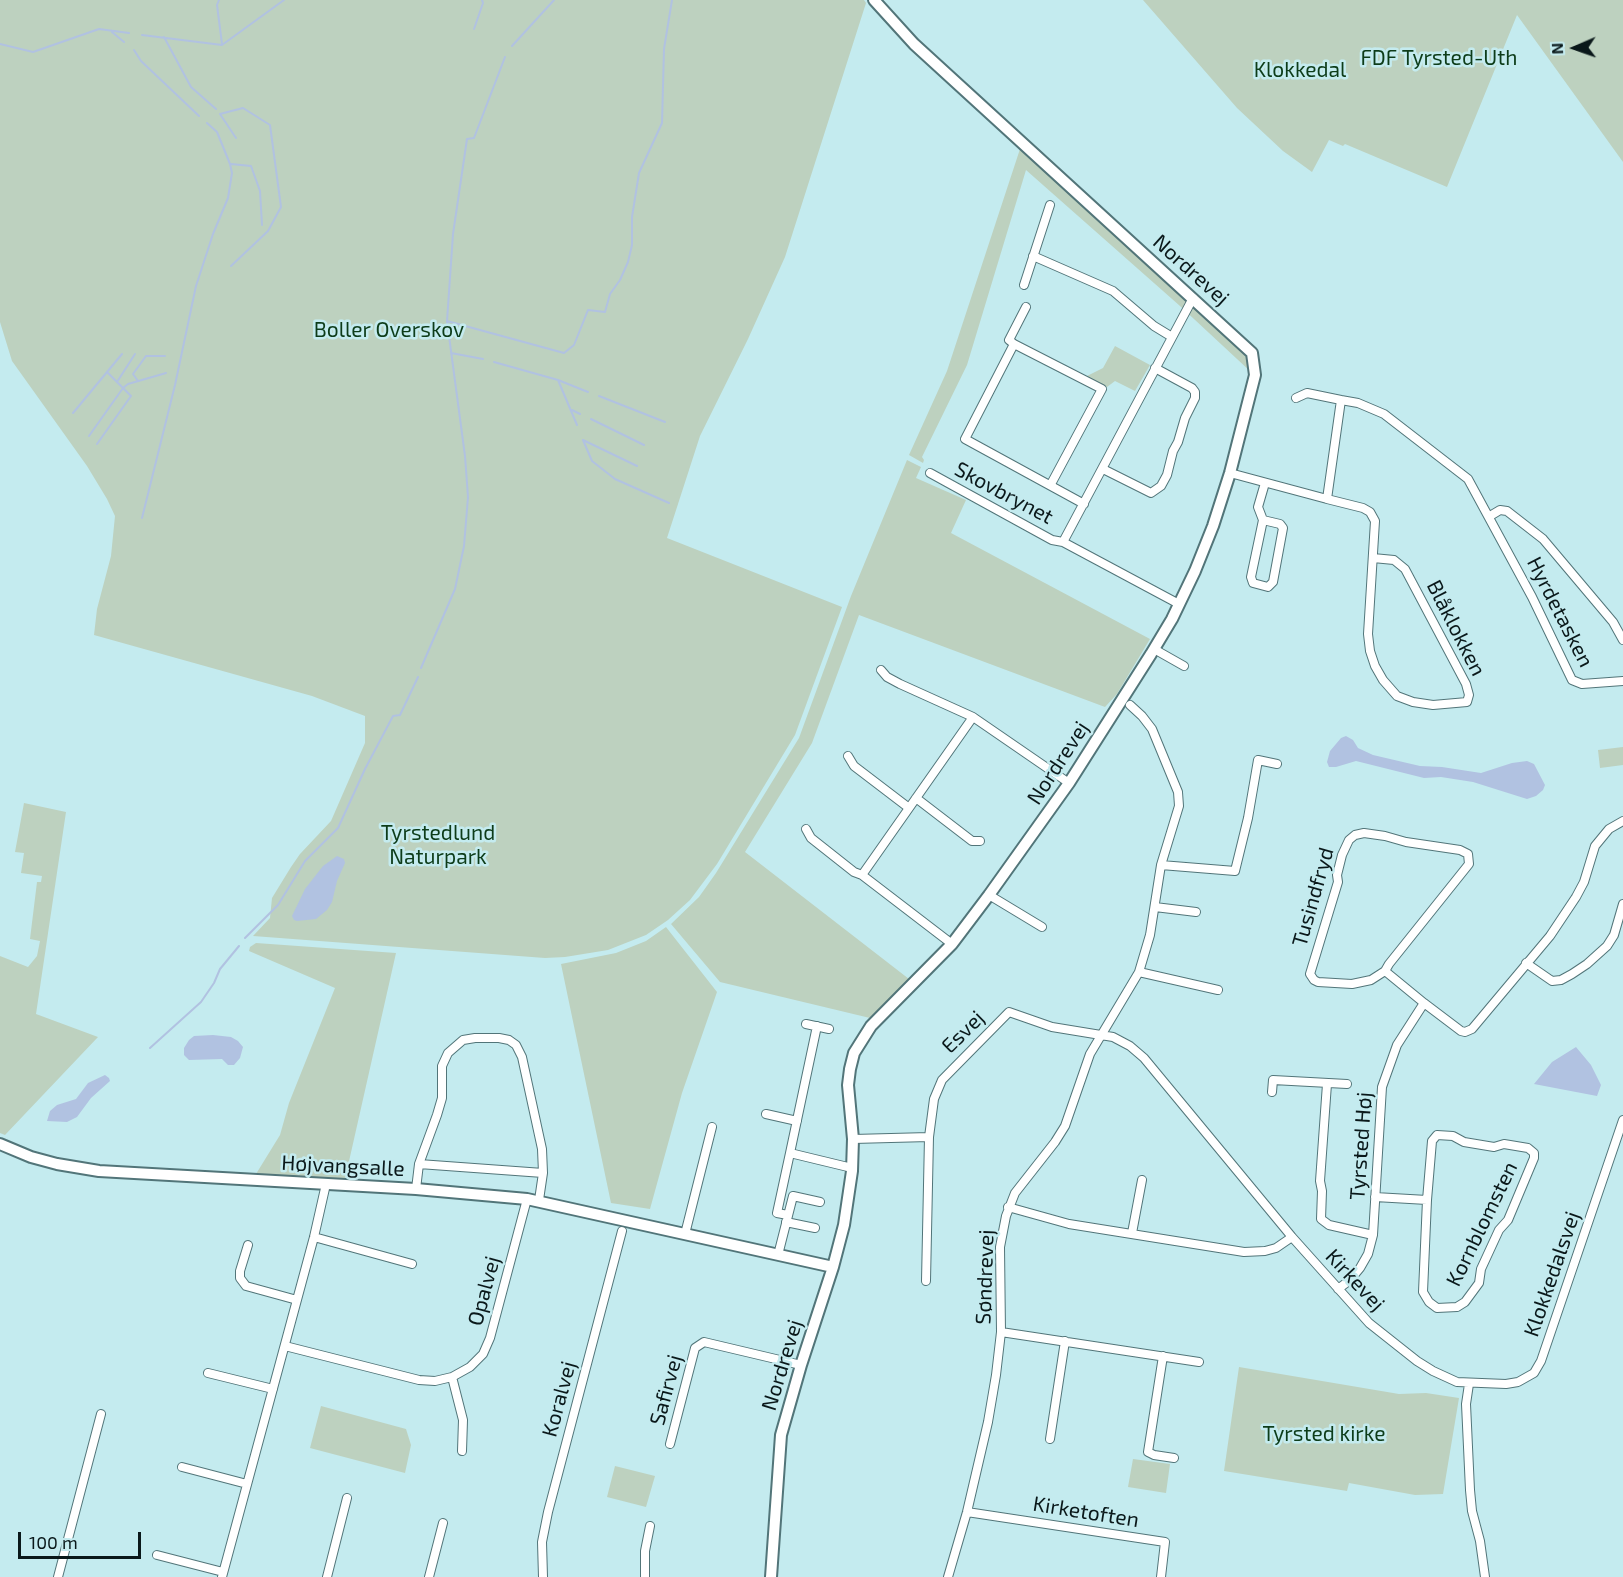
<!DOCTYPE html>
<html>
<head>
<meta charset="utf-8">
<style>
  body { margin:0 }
  #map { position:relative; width:1623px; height:1577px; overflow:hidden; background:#c4ebef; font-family:"Exo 2",sans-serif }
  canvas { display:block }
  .north { position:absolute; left:1545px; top:18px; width:60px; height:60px; -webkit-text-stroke:4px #c4ebef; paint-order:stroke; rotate:268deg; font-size:16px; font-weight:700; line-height:24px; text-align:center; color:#0a181a }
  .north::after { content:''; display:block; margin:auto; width:21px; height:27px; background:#0a181a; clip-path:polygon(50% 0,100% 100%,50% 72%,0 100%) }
  .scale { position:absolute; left:18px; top:1532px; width:123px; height:27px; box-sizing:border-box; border:3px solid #0a181a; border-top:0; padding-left:8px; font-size:18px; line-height:21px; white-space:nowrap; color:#0a181a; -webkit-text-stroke:4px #c4ebef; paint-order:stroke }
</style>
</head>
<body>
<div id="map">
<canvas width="1623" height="1577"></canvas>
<div class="north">N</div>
<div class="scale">100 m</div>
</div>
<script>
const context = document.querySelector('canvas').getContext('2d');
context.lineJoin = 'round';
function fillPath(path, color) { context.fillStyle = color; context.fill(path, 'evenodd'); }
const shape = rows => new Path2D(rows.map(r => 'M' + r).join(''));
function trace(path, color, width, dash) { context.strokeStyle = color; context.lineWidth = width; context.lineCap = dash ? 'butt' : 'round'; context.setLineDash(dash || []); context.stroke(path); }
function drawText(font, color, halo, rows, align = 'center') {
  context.font = font + ' "Exo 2",sans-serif'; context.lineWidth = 5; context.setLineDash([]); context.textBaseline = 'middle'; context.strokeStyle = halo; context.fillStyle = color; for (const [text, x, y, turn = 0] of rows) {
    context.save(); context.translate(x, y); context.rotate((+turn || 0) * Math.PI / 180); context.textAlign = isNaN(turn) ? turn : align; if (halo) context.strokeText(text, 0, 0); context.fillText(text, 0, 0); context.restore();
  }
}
const green = shape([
  [0,0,864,0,866,3,785,257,748,339,700,436,667,538,842,607,795,735,717,864,690,900,668,920,646,935,608,950,565,957,545,958,253,936,270,918,272,898,291,867,300,854,331,821,365,743,365,716,312,696,94,635,97,609,111,556,115,516,107,499,87,466,12,361,0,322],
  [1143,0,1623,0,1623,162,1517,15,1447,187,1345,144,1343,146,1329,140,1312,172,1283,151,1237,108],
  [1020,149,1246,352,1251,372,1180,306,1026,170,967,365,922,457,924,460,923,463,909,455,947,371],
  [1115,346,1150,365,1135,391,1115,381,1107,387,1085,377,1103,368],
  [907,460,921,467,916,478,966,500,951,533,1150,639,1117,694,1105,707,859,615,812,743,745,852,909,979,870,1018,720,982,671,924,699,897,716,873,799,738,851,596],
  [1623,747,1623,765,1600,768,1598,750],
  [24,803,66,812,36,1014,98,1037,5,1135,0,1133,0,956,28,967,37,956,40,941,30,939,37,882,41,882,42,876,21,873,24,853,15,852],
  [666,927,717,992,682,1093,650,1209,611,1203,561,964,616,953,646,941],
  [256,943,396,953,345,1179,256,1174,280,1135,289,1103,335,988,249,951,250,947],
  [1239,1367,1399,1394,1426,1393,1459,1398,1443,1494,1415,1495,1349,1483,1347,1491,1224,1471],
  [321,1406,406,1429,411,1445,405,1473,310,1448],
  [1133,1459,1170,1464,1166,1493,1128,1487],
  [615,1466,655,1476,646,1507,607,1497]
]);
const water = shape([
  [1346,736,1353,740,1358,748,1373,755,1420,766,1442,767,1481,773,1512,763,1527,761,1534,764,1545,785,1543,790,1536,796,1527,799,1473,782,1441,777,1424,778,1356,761,1336,767,1329,767,1327,762,1330,751,1341,738],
  [337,856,344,859,345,863,337,881,332,902,327,910,316,919,297,921,294,920,292,916,305,889,323,866],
  [213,1035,231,1037,238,1041,243,1047,240,1058,234,1065,228,1065,222,1059,189,1060,184,1055,184,1048,189,1040,194,1036],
  [1576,1047,1591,1065,1601,1085,1597,1096,1534,1084,1552,1062],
  [105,1075,109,1078,110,1081,91,1098,77,1117,67,1122,47,1121,50,1111,57,1105,76,1099,88,1083]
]);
const stream = shape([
  [219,0,217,5,222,44],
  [474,29,483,3,482,0],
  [112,32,124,42],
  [142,35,222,45,284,0],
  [164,37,191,87,216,109],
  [0,44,33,52,99,29,129,33],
  [512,46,554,0],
  [134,50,141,61,199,116],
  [231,164,251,166,260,191,262,225],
  [231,266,268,231,281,207,270,125,243,108,220,114,236,138],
  [447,321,564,353,574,345,588,310,605,312,610,294,620,280,628,262,632,245,632,217,639,173,662,123,664,49,672,0],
  [451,353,483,359],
  [494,362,558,380,577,425],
  [558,380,588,392],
  [138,381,133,374,146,356,165,356],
  [117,382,135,354],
  [599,396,665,422],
  [572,410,580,414],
  [73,413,122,354],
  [591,419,644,445],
  [89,436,123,388,128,384,166,373],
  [583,440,592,461,615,479,669,503],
  [583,440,637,466],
  [97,444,131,396,107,372],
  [142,518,175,385,196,286,213,234,228,198,232,173,230,164,217,132,207,123],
  [421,668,455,589,464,546,468,497,465,456,447,321,453,234,467,139,474,138,505,57],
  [245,938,278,905,305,861,338,828,365,769,393,716,400,715,418,677],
  [150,1048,201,1002,214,983,220,969,239,946]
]);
const street = shape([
  [1033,256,1113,291,1154,326,1172,337],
  [1024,285,1050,205],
  [1026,307,1009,340,1014,344,965,439,1084,504],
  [1014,344,1102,389,1051,484],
  [1341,400,1358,403,1384,414,1468,479,1532,597,1572,680,1582,684,1623,681],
  [1103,469,1151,493,1161,486,1167,475,1173,451,1178,442,1185,418,1195,398,1195,392,1192,388,1155,368],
  [930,473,1052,540,1063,542,1179,604],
  [1230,473,1327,499,1341,400,1307,393,1296,398],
  [1327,499,1363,508,1370,512,1375,521,1368,634,1370,651,1375,666,1383,680,1397,696,1413,702,1433,705,1467,702,1469,695,1466,684,1405,569,1394,560,1373,558],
  [1490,516,1500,510,1507,511,1543,539,1613,622,1623,640],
  [1263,520,1280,524,1283,528,1273,582,1268,587,1253,583,1251,577,1263,520,1258,507,1265,483],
  [1063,542,1193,298],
  [1154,649,1184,666],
  [881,670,887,677,900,684,973,717],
  [848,756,854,766,909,808],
  [916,798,972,841,980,841],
  [806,829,811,838,854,872,862,875],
  [1161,865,1235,871,1248,818,1258,760,1277,764],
  [989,895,1042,927],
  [1155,907,1196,912],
  [952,944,862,875,973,717,1069,783],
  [1526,963,1552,981,1561,980,1572,974,1587,964,1607,946,1614,935,1623,904],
  [1385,971,1371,980,1352,984,1318,982,1314,980,1310,974,1338,882,1337,875,1342,855,1349,840,1355,835,1364,833,1385,836,1406,842,1460,850,1468,854,1469,864,1389,964,1385,971,1424,1003,1461,1031,1465,1032,1472,1029,1550,936,1576,897,1584,882,1595,846,1609,829,1623,821],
  [1139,972,1218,990],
  [806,1024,829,1029],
  [1327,1084,1320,1181,1322,1191,1321,1219,1329,1225,1373,1235],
  [1272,1092,1273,1080,1347,1084],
  [766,1114,797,1121],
  [853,1139,929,1137],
  [790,1153,817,1026],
  [419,1164,543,1173],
  [416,1189,419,1164,437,1115,442,1098,442,1066,448,1053,463,1040,475,1038,499,1038,509,1040,516,1045,522,1057,542,1149,543,1173,539,1200],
  [1375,1197,1427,1200,1432,1141,1437,1135,1453,1136,1464,1142,1494,1147,1504,1144,1528,1148,1534,1153,1534,1158,1508,1220,1499,1230,1481,1269,1479,1283,1465,1302,1457,1307,1437,1308,1429,1302,1423,1292,1427,1200],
  [1008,1207,1069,1224,1244,1252,1265,1251,1276,1248,1292,1237],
  [788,1215,777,1213,790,1153,852,1168],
  [786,1222,815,1228],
  [1132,1233,1142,1180],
  [685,1234,712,1127],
  [314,1237,412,1264],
  [248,1245,240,1271,240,1278,246,1286,297,1300],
  [778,1255,793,1196,820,1202],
  [926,1281,929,1137,934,1099,942,1080,1009,1012,1052,1027,1113,1037,1130,1046,1144,1058,1292,1237,1369,1323,1417,1361,1433,1371,1457,1382,1506,1384,1518,1382,1534,1373,1541,1361,1623,1120],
  [1338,1289,1350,1280,1360,1268,1368,1254,1373,1235,1382,1087,1397,1045,1424,1003],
  [1001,1332,1199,1362],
  [285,1346,419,1380,435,1381,452,1377,470,1367,483,1354,490,1338,527,1199],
  [1163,1356,1148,1452,1154,1455,1174,1458],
  [208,1373,273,1389],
  [452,1377,463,1420,462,1451],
  [1469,1384,1466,1404,1470,1490,1472,1511,1480,1541,1485,1577],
  [1050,1439,1065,1341],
  [670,1444,695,1348,704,1342,801,1365],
  [182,1467,247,1484],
  [967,1512,1165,1542,1161,1577],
  [157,1555,223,1572],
  [58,1577,101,1414],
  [222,1577,314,1237,326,1184],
  [327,1577,347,1498],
  [429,1577,443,1523],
  [543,1577,542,1542,548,1512,622,1231],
  [645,1577,645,1551,650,1526],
  [948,1577,967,1512,988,1422,996,1375,1001,1332,1000,1247,1006,1216,1015,1193,1055,1142,1065,1126,1090,1054,1139,972,1150,935,1161,865,1179,806,1178,792,1152,729,1142,716,1130,705]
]);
const secondary = shape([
  [0,1144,31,1157,57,1164,99,1171,416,1189,527,1199,833,1267],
  [771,1577,781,1435,801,1365,833,1267,844,1225,852,1171,853,1139,848,1085,850,1069,854,1053,871,1026,952,944,989,895,1069,783,1151,654,1172,619,1195,571,1213,526,1230,473,1255,375,1252,353,914,44,874,0]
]);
const parkNames = [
  ["FDF Tyrsted-Uth",1439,58],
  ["Klokkedal",1300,70],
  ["Boller Overskov",389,330],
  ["Tyrstedlund",438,833],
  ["Naturpark",438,857],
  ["Tyrsted kirke",1324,1434]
];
const streetNames = [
  ["Nordrevej",1191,270,42],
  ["Skovbrynet",1004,493,28],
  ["Hyrdetasken",1560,612,63],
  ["Blåklokken",1456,628,63],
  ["Nordrevej",1058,763,-57],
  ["Tusindfryd",1313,897,-74],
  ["Esvej",963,1032,-45],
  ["Tyrsted Høj",1361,1146,-86],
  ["Højvangsalle",343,1166,3],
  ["Kornblomsten",1482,1224,-64],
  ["Klokkedalsvej",1552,1274,-71],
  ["Søndrevej",985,1277,-88],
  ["Kirkevej",1355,1280,47],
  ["Opalvej",484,1291,-75],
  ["Nordrevej",782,1365,-73],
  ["Safirvej",666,1390,-75],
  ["Koralvej",559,1399,-75],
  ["Kirketoften",1086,1512,9]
];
fillPath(green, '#bdd1bf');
fillPath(water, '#b1c2e1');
trace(stream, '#b1c2e1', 2);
trace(street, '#527579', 10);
trace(secondary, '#527579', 14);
trace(street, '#fff', 8);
trace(secondary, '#fff', 10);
drawText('21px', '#0d3c19', '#c4ebef', parkNames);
drawText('21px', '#0a181a', '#c4ebef', streetNames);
</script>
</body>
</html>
